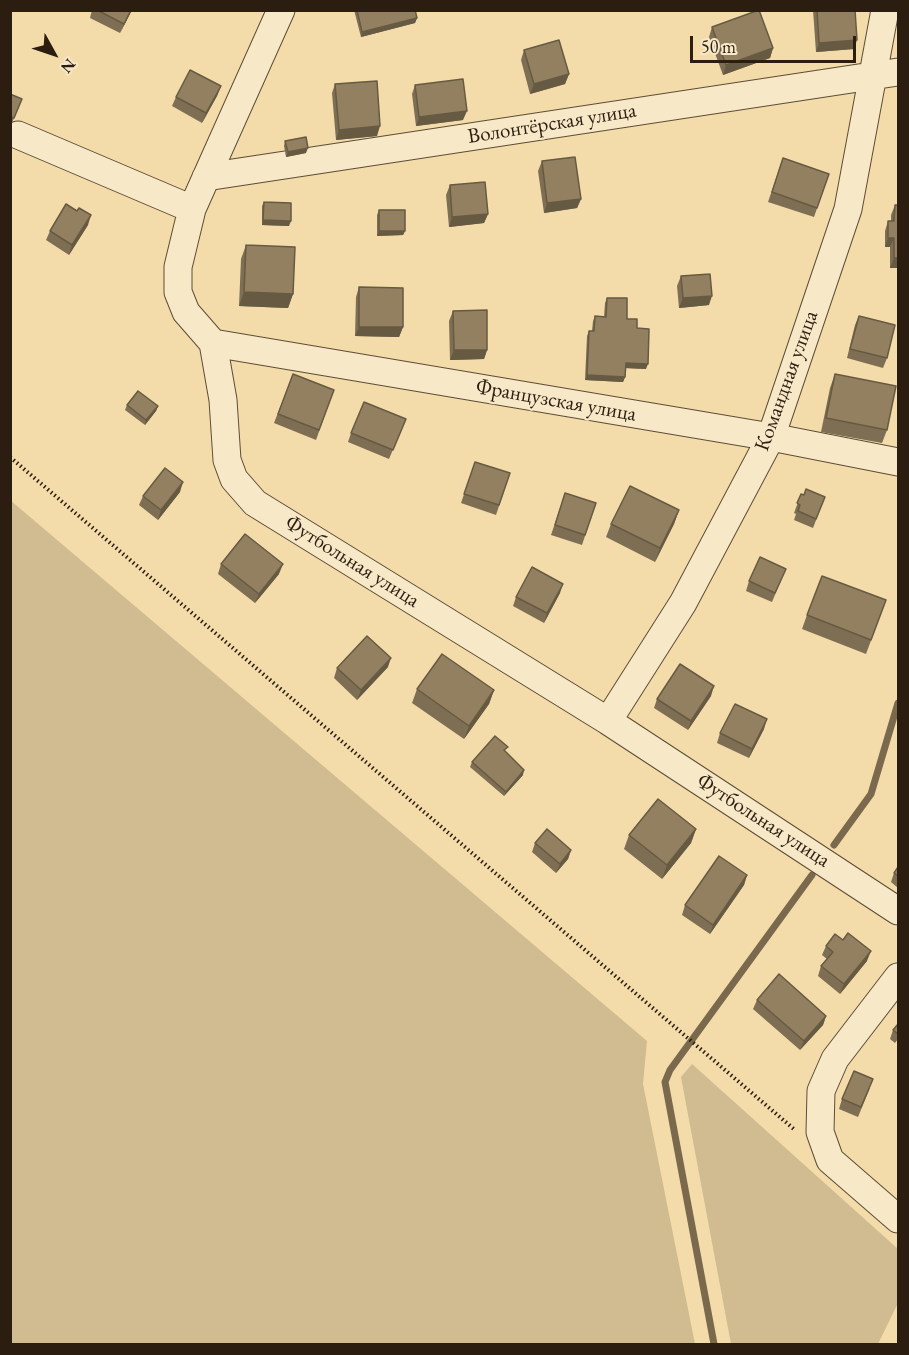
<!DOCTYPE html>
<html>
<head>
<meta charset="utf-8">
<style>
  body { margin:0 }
  #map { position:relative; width:909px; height:1355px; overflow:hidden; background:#f3dbaa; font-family:"EB Garamond",serif }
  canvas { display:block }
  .frame { position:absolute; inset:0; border:12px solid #2b1e10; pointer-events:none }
  .north { position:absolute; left:24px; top:24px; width:60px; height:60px; -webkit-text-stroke:4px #f7e8c8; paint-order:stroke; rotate:130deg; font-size:16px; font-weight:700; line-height:24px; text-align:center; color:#2b1e10 }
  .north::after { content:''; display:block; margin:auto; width:21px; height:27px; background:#2b1e10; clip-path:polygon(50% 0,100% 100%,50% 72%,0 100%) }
  .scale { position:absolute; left:690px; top:36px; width:166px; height:27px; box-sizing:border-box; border:3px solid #2b1e10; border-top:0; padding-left:8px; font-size:18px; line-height:21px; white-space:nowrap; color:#2b1e10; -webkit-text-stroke:4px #f7e8c8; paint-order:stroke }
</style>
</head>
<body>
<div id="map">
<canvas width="909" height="1355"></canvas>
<div class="frame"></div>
<div class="north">N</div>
<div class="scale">50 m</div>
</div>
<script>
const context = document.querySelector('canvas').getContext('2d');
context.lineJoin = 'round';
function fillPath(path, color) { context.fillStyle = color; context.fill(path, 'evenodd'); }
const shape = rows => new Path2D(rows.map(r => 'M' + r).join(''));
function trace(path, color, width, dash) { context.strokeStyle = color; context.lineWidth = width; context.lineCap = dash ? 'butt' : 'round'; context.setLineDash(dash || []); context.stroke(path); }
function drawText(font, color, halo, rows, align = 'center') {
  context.font = font + ' "EB Garamond",serif'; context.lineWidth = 4.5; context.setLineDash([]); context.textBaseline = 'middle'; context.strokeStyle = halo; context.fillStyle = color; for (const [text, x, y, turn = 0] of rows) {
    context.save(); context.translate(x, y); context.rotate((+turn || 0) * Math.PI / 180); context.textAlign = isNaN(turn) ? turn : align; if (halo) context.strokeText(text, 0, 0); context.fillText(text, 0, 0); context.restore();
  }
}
const green = shape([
  [10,500,647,1041,643,1084,695,1344,11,1344],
  [692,1064,898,1249,898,1303,878,1344,731,1344,681,1077]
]);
const stream = shape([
  [834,845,871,794,898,703],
  [714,1344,665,1082,670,1070,812,875]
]);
const path = shape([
  [10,457,795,1130]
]);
const minor = shape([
  [281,10,192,209,178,267,178,292,186,312,213,343,223,400,227,460,234,479,255,503,608,721,898,911],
  [18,135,192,209],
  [206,177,898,72],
  [213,343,771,437,898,462],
  [608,721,683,603,771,437,848,209,885,10],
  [898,977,835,1059,821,1091,820,1132,830,1160,898,1219]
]);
const wall = shape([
  [92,10,132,10,120,33,90,18],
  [354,10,411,10,417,18,415,23,361,37],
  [813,10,855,10,854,49,816,52],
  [712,27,773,48,770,58,723,75,709,37],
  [524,50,569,74,565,84,530,94,521,60],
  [335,84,377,136,336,140,332,93],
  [415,85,463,120,416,126,412,94],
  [221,86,217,96,202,123,172,106,176,97],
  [10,94,22,99,12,123,10,122],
  [285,141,306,153,286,157,284,146],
  [783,158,829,174,814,217,768,202],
  [542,161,581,199,577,208,544,213,538,171],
  [450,185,488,214,484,223,449,227,446,195],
  [264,202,289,226,262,225,262,206],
  [895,205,898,268,890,268,890,247,885,247,885,231,888,221,891,221,891,215],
  [379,210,405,231,403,235,377,236,377,215],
  [88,225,69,255,46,240,50,231],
  [246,245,293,294,288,308,239,306,241,259],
  [681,276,709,305,679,308,677,286],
  [359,287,403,327,399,337,355,336,356,297],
  [607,298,637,328,646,369,626,368,625,377,623,382,585,380,587,336,589,331,592,331,593,321,595,316,604,317,605,303],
  [453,311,487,350,484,359,450,360,449,321],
  [859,316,887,358,883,368,847,358,855,325],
  [293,374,334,390,316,440,274,423],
  [835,374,887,430,882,443,821,432,830,388],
  [127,405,158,406,156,411,145,425,125,410],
  [402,428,389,459,348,442,351,433],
  [475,462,510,473,496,515,461,503],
  [180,492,158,520,139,505,143,496],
  [565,493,596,503,582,545,551,535],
  [801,494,804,495,825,497,813,528,794,520,796,514,794,513],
  [679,510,674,524,655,562,606,537,611,524],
  [221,564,279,574,255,603,218,574],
  [782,578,772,602,746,591,749,581],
  [560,593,544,623,513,606,516,597],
  [886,600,866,654,802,629,807,615],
  [388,667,357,700,334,678,337,668],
  [417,689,494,690,489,704,464,739,412,703],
  [711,696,688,730,654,708,657,699],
  [764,729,749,758,717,743,720,733],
  [506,752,523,775,504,796,470,767,472,762],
  [696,829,691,843,662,879,624,849,629,835],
  [535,843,571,850,568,859,556,873,532,852],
  [898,867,898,888,891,882,894,873],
  [747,875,744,885,710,934,682,915,685,905],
  [826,946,867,961,840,994,818,976,821,966,827,959,822,955],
  [757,1000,826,1016,823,1025,800,1050,753,1009],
  [898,1024,898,1039,895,1043,890,1039,893,1030],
  [870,1088,858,1117,839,1109,842,1099]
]);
const shadedWall = shape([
  [131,10,132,10,120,33,124,24],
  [417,18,415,23,361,37,362,32],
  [857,40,854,49,816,52,819,43],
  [773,48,770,58,723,75,726,65],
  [569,74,565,84,530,94,534,84],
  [221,86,217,96,202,123,206,113],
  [467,111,463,120,416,126,419,117],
  [380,126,377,136,336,140,339,130],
  [308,148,306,153,286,157,288,152],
  [581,199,577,208,544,213,547,203],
  [488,214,484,223,449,227,452,217],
  [91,215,88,225,69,255,72,245],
  [263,220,291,221,289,226,262,225],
  [379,231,405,231,403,235,377,236],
  [888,238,894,238,890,247,885,247],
  [894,258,898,258,898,268,890,268],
  [244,292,293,294,288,308,239,306],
  [712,296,709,305,679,308,683,298],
  [359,327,403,327,399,337,355,336],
  [454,350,487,350,484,359,450,360],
  [626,363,648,364,646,369,624,368],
  [587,375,625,377,623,382,585,380],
  [158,406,156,411,145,425,146,420],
  [183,482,180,492,158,520,161,510],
  [679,510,674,524,655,562,660,548],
  [283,564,279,574,255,603,259,594],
  [563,584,560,593,544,623,547,613],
  [391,658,388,667,357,700,361,690],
  [714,686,711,696,688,730,691,721],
  [494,690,489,704,464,739,469,726],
  [767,719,764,729,749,758,752,749],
  [524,770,523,775,504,796,506,792],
  [696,829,691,843,662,879,667,865],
  [571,850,568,859,556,873,560,864],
  [747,875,744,885,710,934,713,925],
  [871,951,867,961,840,994,844,984],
  [826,1016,823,1025,800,1050,804,1041]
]);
const building = shape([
  [97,10,131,10,124,24,97,10],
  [357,10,415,10,417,18,362,32,357,10],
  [759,10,773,48,726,65,712,27,759,10],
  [817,10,855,10,857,40,819,43,817,10],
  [559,40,569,74,534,84,524,50,559,40],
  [190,70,221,86,206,113,176,97,190,70],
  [463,79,467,111,419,117,415,85,463,79],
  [377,81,380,126,339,130,335,84,377,81],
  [10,94,22,99,14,118,10,117,10,94],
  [306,137,308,148,288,152,285,141,306,137],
  [575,157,581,199,547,203,542,161,575,157],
  [783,158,829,174,817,208,772,192,783,158],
  [485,182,488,214,452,217,450,185,485,182],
  [264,202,291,203,291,221,263,220,264,202],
  [66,204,77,211,79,208,91,215,72,245,50,231,66,204],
  [895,205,898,205,898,258,894,258,894,238,888,238,888,221,894,221,895,205],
  [379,210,405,210,405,231,379,231,379,210],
  [246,245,295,247,293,294,244,292,246,245],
  [710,274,712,296,683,298,681,276,710,274],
  [359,287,403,288,403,327,359,327,359,287],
  [607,298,627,298,627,319,637,319,637,328,649,329,648,364,626,363,625,377,587,375,589,331,594,331,595,316,606,317,607,298],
  [487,310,487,350,454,350,453,311,487,310],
  [859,316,895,325,887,358,850,349,859,316],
  [293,374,334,390,319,430,278,414,293,374],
  [835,374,896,386,887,430,826,418,835,374],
  [138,391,158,406,146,420,127,405,138,391],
  [364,402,406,419,393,450,351,433,364,402],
  [475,462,510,473,499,505,464,494,475,462],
  [165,468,183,482,161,510,143,496,165,468],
  [630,486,679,510,660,548,611,524,630,486],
  [806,489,825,497,816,519,798,511,800,505,797,503,801,494,804,495,806,489],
  [565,493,596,503,585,535,555,525,565,493],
  [245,534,283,564,259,594,221,564,245,534],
  [760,557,786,569,775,593,749,581,760,557],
  [532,567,563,584,547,613,516,597,532,567],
  [822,576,886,600,871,640,807,615,822,576],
  [367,636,391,658,361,690,337,668,367,636],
  [442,654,494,690,469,726,417,689,442,654],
  [680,664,714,686,691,721,657,699,680,664],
  [735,704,767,719,752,749,720,733,735,704],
  [495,736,508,747,504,750,524,770,506,792,472,762,495,736],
  [658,799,696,829,667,865,629,835,658,799],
  [547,829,571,850,560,864,535,843,547,829],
  [719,856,747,875,713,925,685,905,719,856],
  [898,867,898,876,894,873,898,867],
  [848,933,871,951,844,984,821,966,833,952,826,946,835,934,843,940,848,933],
  [779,974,826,1016,804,1041,757,1000,779,974],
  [898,1024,898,1034,893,1030,898,1024],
  [854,1071,873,1079,861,1107,842,1099,854,1071]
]);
const streetNames = [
  ["Волонтёрская улица",552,124,-9],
  ["Командная улица",787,381,-70],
  ["Французская улица",556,401,10],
  ["Футбольная улица",352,562,32],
  ["Футбольная улица",763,821,33]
];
fillPath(green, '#d1bb90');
trace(stream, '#7a694d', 7);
trace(minor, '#5d4d36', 29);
trace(path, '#2b1e10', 4, [1.5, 3]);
trace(minor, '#f7e8c8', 27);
fillPath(wall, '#7e6e53');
fillPath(shadedWall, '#675a43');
fillPath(building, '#938060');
trace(building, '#675a43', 1.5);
drawText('21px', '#2b1e10', '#f7e8c8', streetNames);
</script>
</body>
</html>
